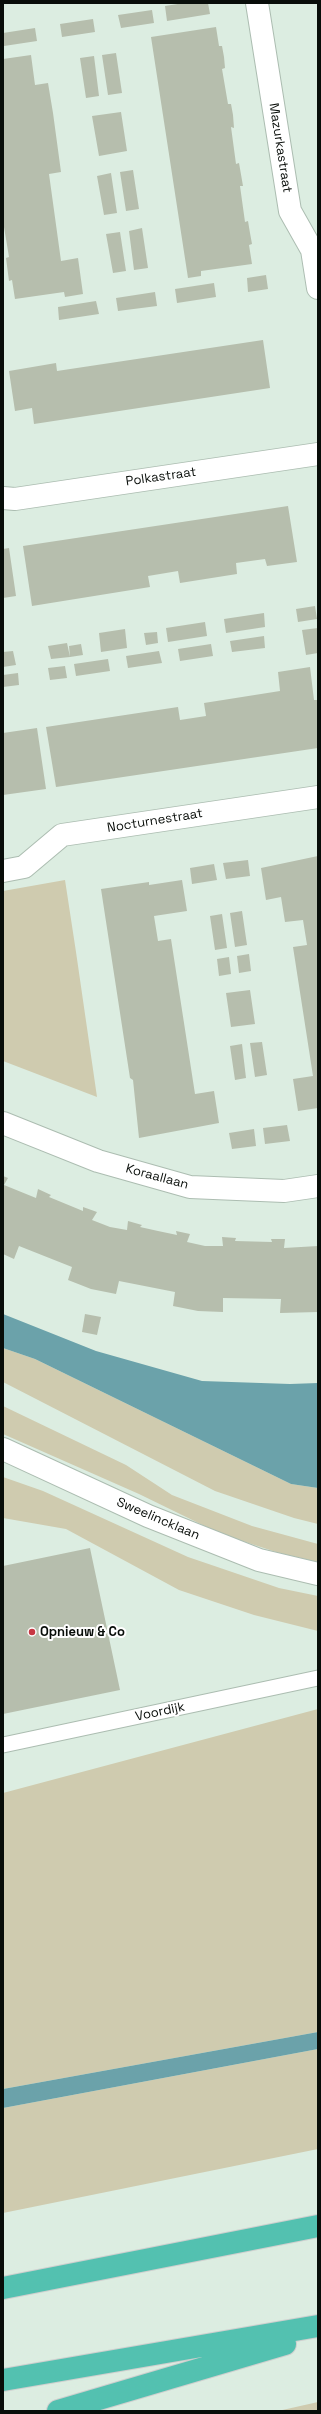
<!DOCTYPE html>
<html>
<head>
<meta charset="utf-8">
<style>
  body { margin:0 }
  #map { position:relative; width:321px; height:2414px; overflow:hidden; background:#dcede1; font-family:"Space Grotesk",sans-serif }
  canvas { display:block }
  .frame { position:absolute; inset:0; border:4px solid #080d09; pointer-events:none }
</style>
</head>
<body>
<div id="map">
<canvas width="321" height="2414"></canvas>
<div class="frame"></div>
</div>
<script>
const context = document.querySelector('canvas').getContext('2d');
context.lineJoin = 'round';
function fillPath(path, color) { context.fillStyle = color; context.fill(path, 'evenodd'); }
const shape = rows => new Path2D(rows.map(r => 'M' + r).join(''));
function trace(path, color, width, dash) { context.strokeStyle = color; context.lineWidth = width; context.lineCap = dash ? 'butt' : 'round'; context.setLineDash(dash || []); context.stroke(path); }
function drawText(font, color, halo, rows, align = 'center') {
  context.font = font + ' "Space Grotesk",sans-serif'; context.lineWidth = 4; context.setLineDash([]); context.textBaseline = 'middle'; context.strokeStyle = halo; context.fillStyle = color; for (const [text, x, y, turn = 0] of rows) {
    context.save(); context.translate(x, y); context.rotate((+turn || 0) * Math.PI / 180); context.textAlign = isNaN(turn) ? turn : align; if (halo) context.strokeText(text, 0, 0); context.fillText(text, 0, 0); context.restore();
  }
}
const green = shape([
  [65,880,76,952,97,1097,3,1061,3,891],
  [3,1348,35,1359,291,1484,318,1488,318,1524,294,1518,215,1491,3,1382],
  [3,1406,126,1465,172,1495,252,1526,318,1544,318,1562,279,1553,221,1534,139,1494,3,1434],
  [3,1477,43,1491,188,1557,279,1588,318,1596,318,1631,254,1615,179,1590,66,1529,3,1518],
  [318,1709,318,2032,3,2089,3,1793],
  [318,2049,318,2149,3,2213,3,2108],
  [318,2402,318,2411,278,2411]
]);
const water = shape([
  [3,1314,96,1351,202,1381,290,1384,318,1383,318,1488,291,1484,35,1359,3,1348],
  [318,2032,318,2049,3,2108,3,2089]
]);
const building = shape([
  [184,3,208,3,210,14,167,21,165,6],
  [152,10,154,23,121,28,118,15],
  [93,19,95,32,62,37,60,24],
  [216,27,219,46,222,46,224,57,225,68,222,69,228,104,231,104,233,115,234,128,231,127,236,164,239,163,243,186,240,186,245,222,248,221,250,233,252,244,249,245,252,264,201,271,201,276,188,278,151,37],
  [35,28,37,41,4,46,3,33],
  [116,53,122,93,108,95,102,55],
  [31,55,35,85,48,83,53,113,61,172,49,174,61,261,78,258,83,294,65,297,64,292,15,299,12,280,9,281,6,258,9,257,3,221,3,59],
  [94,56,99,96,86,98,80,58],
  [121,112,127,151,99,156,92,116],
  [133,170,139,209,126,211,120,172],
  [111,173,117,213,104,215,97,176],
  [142,228,148,268,134,270,129,231],
  [120,232,126,271,113,273,106,234],
  [266,275,268,289,248,292,247,278],
  [214,283,216,297,177,303,175,289],
  [155,292,157,306,118,311,116,298],
  [96,301,99,314,59,320,58,307],
  [263,340,270,388,34,424,32,408,15,411,9,371,56,363,57,371],
  [288,506,297,562,267,566,265,559,236,563,237,574,180,583,178,571,148,576,150,587,32,606,23,546],
  [9,548,16,596,3,598,3,549],
  [315,606,317,619,298,622,296,609],
  [264,613,265,627,226,633,224,619],
  [205,622,207,636,168,642,166,628],
  [318,628,318,653,306,655,302,630],
  [125,629,127,648,101,652,99,633],
  [157,632,158,643,146,645,144,633],
  [264,636,265,648,232,652,230,641],
  [67,643,70,657,51,659,48,646],
  [81,644,83,655,70,657,69,646],
  [211,644,213,656,180,661,178,649],
  [13,651,16,665,3,667,3,652],
  [159,651,162,663,128,668,126,656],
  [108,659,110,671,76,676,74,664],
  [65,666,67,678,50,680,48,668],
  [310,667,314,700,317,700,318,705,318,748,56,787,46,727,178,707,180,720,206,716,204,703,280,691,278,672],
  [18,673,19,685,3,687,3,675],
  [37,728,46,789,3,795,3,733],
  [318,856,318,1108,298,1111,293,1079,313,1076,293,947,307,945,303,920,285,922,281,897,266,900,261,868],
  [248,860,250,876,226,879,223,863],
  [214,864,217,880,192,884,190,868],
  [182,880,187,911,154,916,158,941,171,939,195,1094,214,1091,219,1123,139,1138,133,1080,130,1078,101,889,149,882,149,885],
  [242,911,247,945,235,947,230,913],
  [222,914,227,948,215,950,210,916],
  [249,954,251,971,239,973,237,956],
  [229,957,231,974,219,976,217,959],
  [250,990,255,1024,231,1027,226,993],
  [262,1042,267,1075,255,1077,250,1043],
  [242,1044,246,1078,235,1080,230,1046],
  [287,1125,290,1141,265,1144,263,1128],
  [254,1129,256,1146,232,1149,229,1133],
  [3,1176,8,1178,4,1185,36,1198,38,1189,51,1195,49,1197,83,1211,83,1207,97,1212,92,1220,110,1227,127,1230,128,1221,142,1225,140,1227,158,1231,177,1235,176,1231,190,1234,187,1242,205,1246,223,1246,222,1237,236,1238,235,1241,272,1242,271,1239,285,1239,284,1248,318,1246,318,1312,280,1313,281,1299,223,1298,223,1312,198,1311,173,1306,175,1292,119,1281,116,1294,91,1289,68,1280,72,1267,19,1246,14,1259,3,1254],
  [85,1314,101,1317,97,1335,82,1332],
  [90,1548,120,1690,3,1714,3,1566]
]);
const service = shape([
  [3,1745,318,1678]
]);
const minor = shape([
  [257,3,290,211,312,250,318,288],
  [3,498,15,499,318,454],
  [3,871,24,867,62,835,318,797],
  [3,1123,98,1161,190,1187,284,1191,318,1186]
]);
const secondary = shape([
  [3,1449,148,1516,259,1560,318,1574]
]);
const motorway = shape([
  [3,2288,318,2226],
  [3,2380,318,2326],
  [58,2411,285,2344]
]);
const markers = [
  [32,1632,4,"#c73743"]
];
const streetNames = [
  ["Mazurkastraat",280,148,81],
  ["Polkastraat",161,477,-8],
  ["Nocturnestraat",155,821,-9],
  ["Koraallaan",157,1177,15],
  ["Sweelincklaan",158,1519,23],
  ["Voordijk",160,1712,-12]
];
const poiNames = [
  ["Opnieuw & Co",40,1632]
];
fillPath(green, '#cfcbaf');
fillPath(water, '#6ba2aa');
fillPath(building, '#b6bead');
trace(service, '#acbdb1', 17);
trace(minor, '#acbdb1', 24);
trace(secondary, '#acbdb1', 24);
trace(motorway, '#cecfce', 24);
trace(service, '#fff', 15);
trace(minor, '#fff', 22);
trace(secondary, '#fff', 22);
trace(motorway, '#53c1b0', 22);
for (const [x, y, r, color] of markers) { const dot = new Path2D(); dot.arc(x, y, r, 0, 2 * Math.PI); context.fillStyle = color; context.fill(dot); trace(dot, '#fff', 1.5); }
drawText('13px', '#080d09', '#fff', streetNames);
drawText('bold 13px', '#080d09', '#fff', poiNames, 'left');
</script>
</body>
</html>
